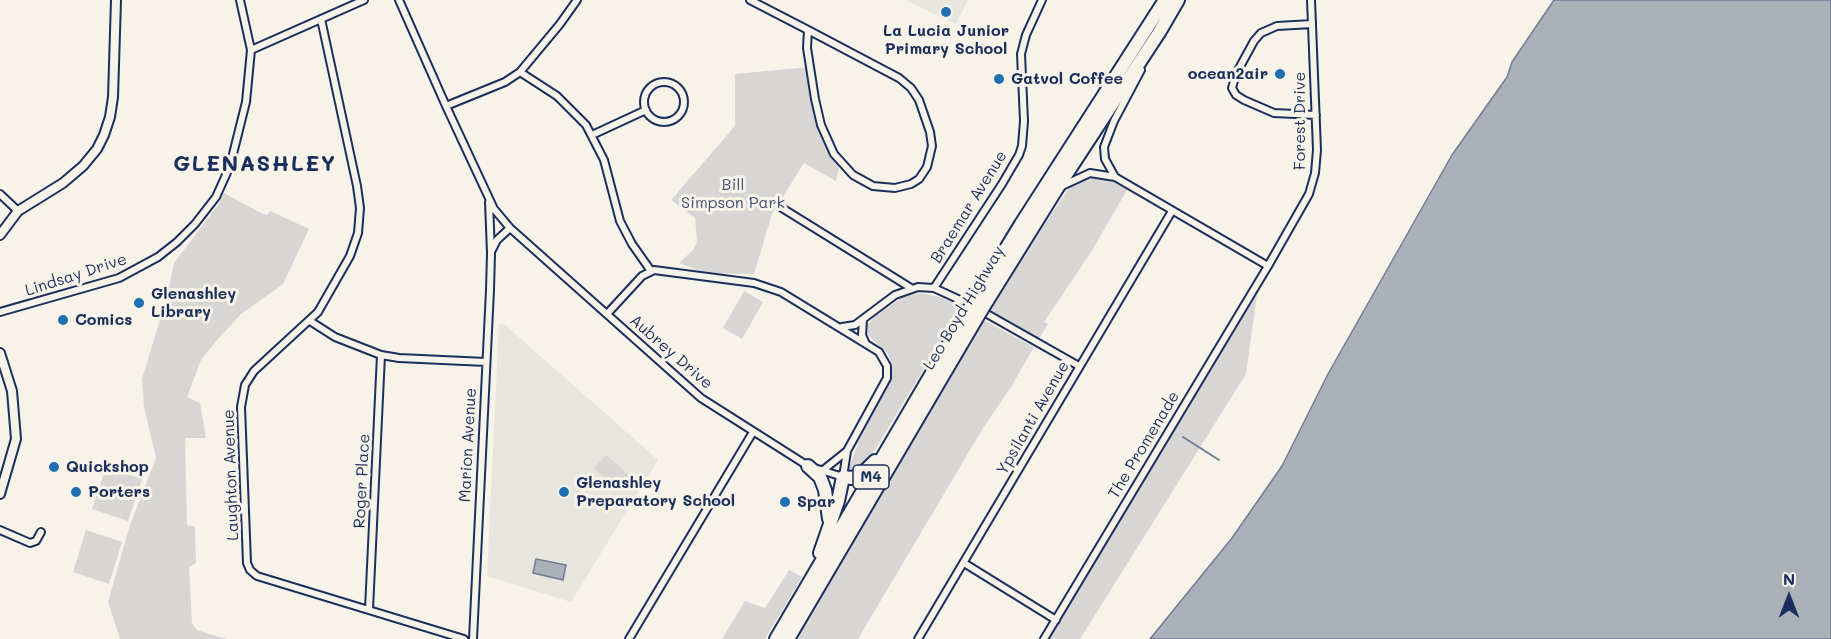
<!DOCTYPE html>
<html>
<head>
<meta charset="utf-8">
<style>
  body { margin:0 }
  #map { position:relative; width:1831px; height:639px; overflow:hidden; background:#f7f3e8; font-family:Mali,sans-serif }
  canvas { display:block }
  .north { position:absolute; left:1759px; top:567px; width:60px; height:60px; -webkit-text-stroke:4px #f7f3e8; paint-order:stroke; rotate:0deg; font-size:16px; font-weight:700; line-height:24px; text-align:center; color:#1b2f5e }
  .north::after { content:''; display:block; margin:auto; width:21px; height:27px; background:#1b2f5e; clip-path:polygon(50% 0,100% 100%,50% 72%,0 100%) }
</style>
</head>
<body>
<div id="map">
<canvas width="1831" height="639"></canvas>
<div class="north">N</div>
</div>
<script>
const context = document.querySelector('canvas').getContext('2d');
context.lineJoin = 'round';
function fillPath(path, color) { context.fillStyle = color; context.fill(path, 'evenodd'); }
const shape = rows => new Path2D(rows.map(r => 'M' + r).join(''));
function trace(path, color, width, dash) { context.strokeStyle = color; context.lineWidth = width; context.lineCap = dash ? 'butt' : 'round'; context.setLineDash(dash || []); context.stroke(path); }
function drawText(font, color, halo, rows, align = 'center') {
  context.font = font + ' Mali,sans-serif'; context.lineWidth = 6; context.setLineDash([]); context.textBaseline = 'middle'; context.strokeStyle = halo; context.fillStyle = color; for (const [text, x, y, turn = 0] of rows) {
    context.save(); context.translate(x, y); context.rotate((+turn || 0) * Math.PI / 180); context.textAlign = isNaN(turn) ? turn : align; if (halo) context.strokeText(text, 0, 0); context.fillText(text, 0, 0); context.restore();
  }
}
const built = shape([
  [905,0,968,0,956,24],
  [499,324,505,325,658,460,571,602,487,576]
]);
const green = shape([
  [810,67,827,140,839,168,836,181,804,163,772,214,754,274,705,273,679,263,693,250,697,242,695,218,671,200,735,126,735,74],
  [1092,178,1107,179,1127,190,1091,252,1044,322,1048,324,1039,339,989,311,997,294,1069,188,1076,182],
  [224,193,263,214,267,215,270,211,309,229,283,284,241,314,217,340,201,360,187,397,200,403,206,438,185,438,187,525,195,527,196,563,189,567,192,624,197,630,226,639,120,639,108,602,130,525,156,458,144,407,142,379,167,297,174,263,218,205],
  [744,291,763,302,742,339,723,328],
  [920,293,939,297,962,306,876,448,862,468,852,473,847,472,861,436,892,376,892,364,888,354,866,333,866,328,874,317,903,297],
  [1257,294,1246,374,1080,639,1039,639],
  [983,320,1034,347,1011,387,983,428,858,639,794,639],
  [606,455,633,479,621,492,594,468],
  [106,467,142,479,128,521,92,509],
  [86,530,122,542,109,584,73,572],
  [789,570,802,577,765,639,722,639,745,601,765,608]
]);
const water = shape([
  [1554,0,1831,0,1831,639,1150,639,1232,538,1282,466,1328,374,1452,155,1507,77,1512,62,1554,0],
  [536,559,566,565,563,580,533,573,536,559]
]);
const stream = shape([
  [1183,437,1219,460]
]);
const minor = shape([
  [399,0,446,106,494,209,510,228,701,398,808,466,843,477,847,451,887,378,887,366,879,352,781,292,754,283,654,270,642,276,607,314],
  [750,0,808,30,899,78,911,88,919,100,930,132,932,146,927,167,919,179,911,184,895,188,873,186,853,175,834,154,821,125,815,99,807,48,808,30],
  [321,19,357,186,360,208,358,233,350,256,318,312,254,371,245,385,241,407,247,563,250,570,257,576,464,639],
  [1312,24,1277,26,1261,33,1254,41,1236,74,1232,88,1236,95,1244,100,1274,113,1316,115],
  [251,50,364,0],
  [520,72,557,96,586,125,604,160,620,221,632,244,651,271],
  '644 102a20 20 0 1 1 40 0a20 20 0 1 1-40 0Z',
  [446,106,505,82,520,72,560,24,577,0],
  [592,135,646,110],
  [1115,177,1105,159,1104,147,1114,121,1141,70],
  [1062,186,1090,173,1115,177,1268,266],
  [0,194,18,211],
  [782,208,911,288],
  [492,250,497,240,510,228],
  [934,288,1002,184,1019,155,1022,146,1024,121,1021,54,1026,35,1042,0],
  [980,310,1079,366],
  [0,312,119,278,158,257,177,242,195,224,216,197,230,166,246,102,251,50,240,0],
  [863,320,862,335,866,344],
  [310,321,335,337,381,355,399,358,486,362],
  [842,327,855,325,895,295,918,287,934,288,971,305],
  [822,471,847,451],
  [0,530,30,543,36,541,41,532],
  [964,563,1056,620],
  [369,609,381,355],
  [473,639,490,290,491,253,489,202],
  [629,639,753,432],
  [918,639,1172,211],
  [1044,639,1268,266,1309,194,1315,173,1317,150,1311,0]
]);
const tertiary = shape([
  [0,235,18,211,63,183,83,166,97,149,104,135,110,117,113,97,116,0],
  [0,353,12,391,16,439,0,494]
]);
const motorway = shape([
  [979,293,1021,224,1165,0],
  [987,301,1056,190,1160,31,1178,0],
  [808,466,820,477,825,490,829,519],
  [820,553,838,501,843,477,852,478,861,475,875,461],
  [776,639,966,315],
  [788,639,975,321]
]);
const motorwayBridge = shape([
  [966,315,979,293],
  [975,321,987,301]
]);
const markers = [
  [946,12,6,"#1f6fb2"],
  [1280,74,6,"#1f6fb2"],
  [999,79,6,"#1f6fb2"],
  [139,303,6,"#1f6fb2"],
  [63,320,6,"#1f6fb2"],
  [54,467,6,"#1f6fb2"],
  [76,492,6,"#1f6fb2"],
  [564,492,6,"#1f6fb2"],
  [785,502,6,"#1f6fb2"]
];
const shields = [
  [871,477,36]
];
const shieldNames = [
  ["M4",871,477]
];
const poiNames = [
  ["La Lucia Junior",946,31,"center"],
  ["Primary School",946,49,"center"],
  ["ocean2air",1268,74,"right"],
  ["Gatvol Coffee",1011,79],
  ["Glenashley",151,294],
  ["Library",151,312],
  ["Comics",75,320],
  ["Quickshop",66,467],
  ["Glenashley",576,483],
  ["Preparatory School",576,501],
  ["Porters",88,492],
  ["Spar",797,502]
];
const streetNames = [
  ["Forest Drive",1300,121,-90],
  ["Braemar Avenue",969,207,-58],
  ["Lindsay Drive",76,275,-18],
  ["Leo Boyd Highway",964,308,-59],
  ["Aubrey Drive",671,352,41],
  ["Ypsilanti Avenue",1033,418,-60],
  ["Marion Avenue",468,445,-87],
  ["The Promenade",1144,445,-59],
  ["Laughton Avenue",231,475,-92],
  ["Roger Place",362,481,-87]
];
const parkNames = [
  ["Bill",733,185],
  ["Simpson Park",733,203]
];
const districtNames = [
  ["GLENASHLEY",255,164]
];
fillPath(built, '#e6e5de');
fillPath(green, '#d7d6d4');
fillPath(water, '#acb0b9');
trace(water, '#727c95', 1.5);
trace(stream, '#727c95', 2);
trace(minor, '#1b2f5e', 10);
trace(tertiary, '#1b2f5e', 12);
trace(motorway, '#1b2f5e', 16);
trace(minor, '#f7f3e8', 6);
trace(tertiary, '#f7f3e8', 8);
trace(motorway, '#f7f3e8', 12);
trace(motorwayBridge, '#1b2f5e', 16, []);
trace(motorwayBridge, '#f7f3e8', 12);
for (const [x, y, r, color] of markers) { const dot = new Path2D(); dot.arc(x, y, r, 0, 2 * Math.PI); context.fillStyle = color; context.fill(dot); trace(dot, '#f7f3e8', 2); }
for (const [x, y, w] of shields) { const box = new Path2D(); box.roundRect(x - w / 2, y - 12, w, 24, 4.5); context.fillStyle = '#f7f3e8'; context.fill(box); trace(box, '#1b2f5e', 1.5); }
drawText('bold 15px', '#1b2f5e', null, shieldNames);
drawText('bold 16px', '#1b2f5e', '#f7f3e8', poiNames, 'left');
drawText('16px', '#1b2f5e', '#f7f3e8', streetNames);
drawText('16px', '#415076', '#f7f3e8', parkNames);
context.letterSpacing = '1.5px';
drawText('bold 22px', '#1b2f5e', '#f7f3e8', districtNames);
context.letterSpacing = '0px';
</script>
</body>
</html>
